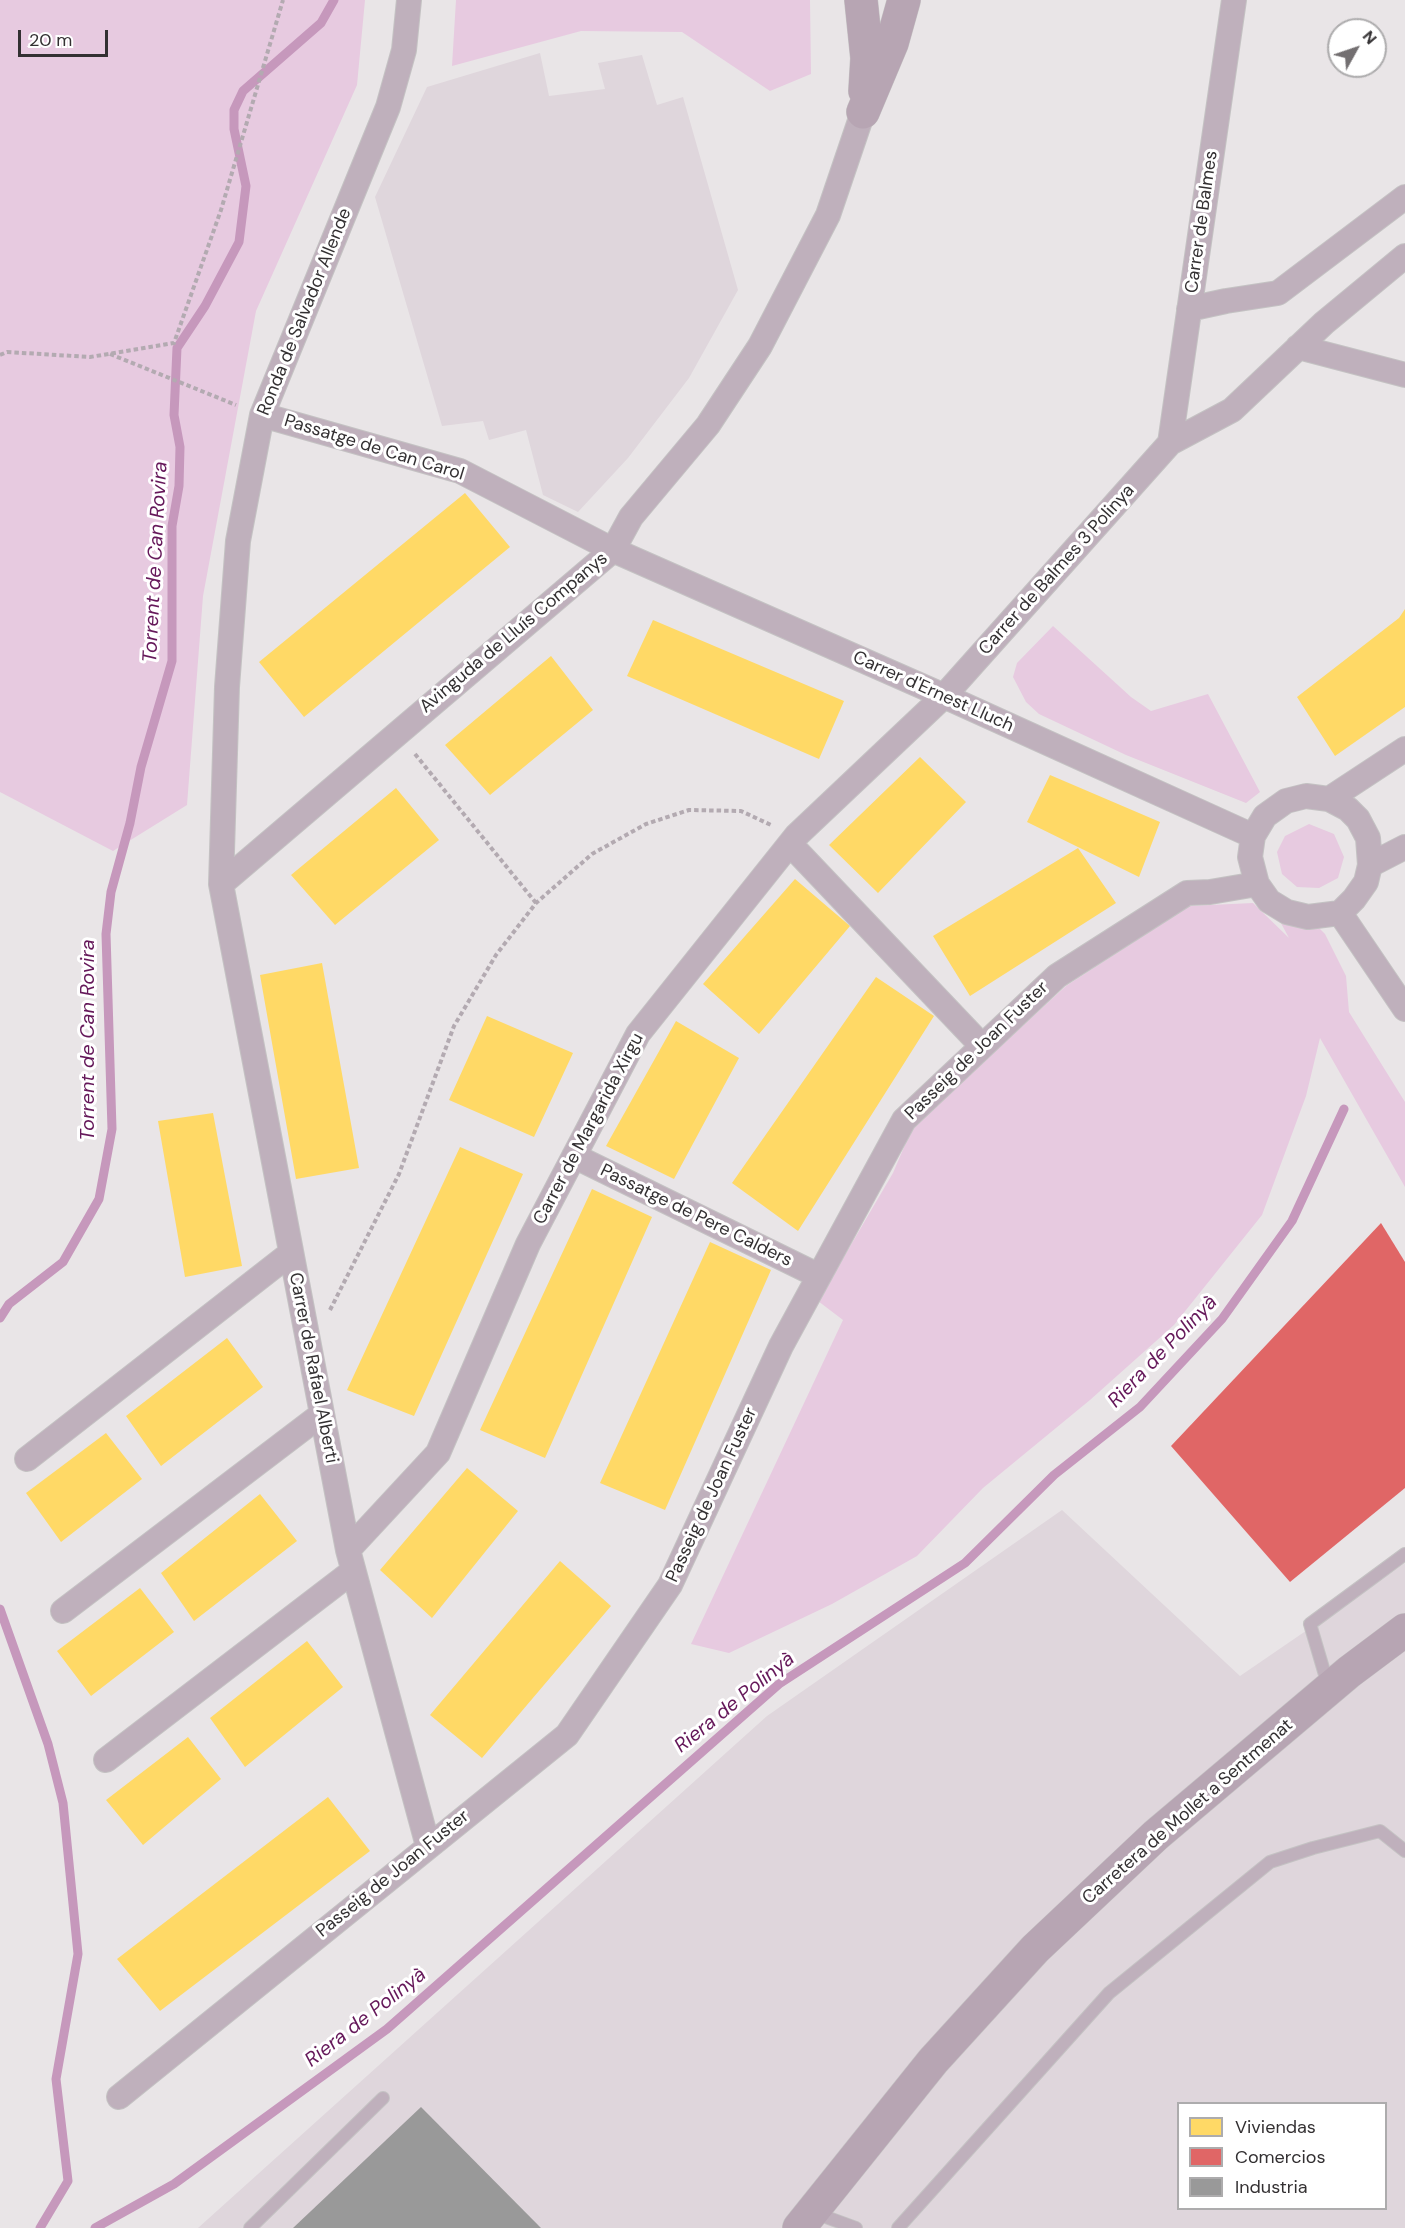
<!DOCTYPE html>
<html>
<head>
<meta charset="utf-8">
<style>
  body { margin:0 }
  #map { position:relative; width:1405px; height:2228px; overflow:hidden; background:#e9e5e7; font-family:"DM Sans",sans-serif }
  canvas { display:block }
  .legend { position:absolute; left:1177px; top:2102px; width:210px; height:108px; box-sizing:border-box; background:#fff; border:2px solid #adacad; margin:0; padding:8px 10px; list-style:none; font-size:18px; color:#333032 }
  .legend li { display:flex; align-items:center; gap:12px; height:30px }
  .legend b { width:30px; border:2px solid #adacad }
  .north { position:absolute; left:1327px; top:18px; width:60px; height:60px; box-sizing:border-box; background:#fff; border:2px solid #adacad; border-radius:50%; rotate:50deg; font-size:16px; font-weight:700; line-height:24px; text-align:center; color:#333032 }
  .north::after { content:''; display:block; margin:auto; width:21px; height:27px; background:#736f71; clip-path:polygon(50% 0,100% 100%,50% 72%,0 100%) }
  .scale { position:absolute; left:18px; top:30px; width:90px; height:27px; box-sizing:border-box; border:3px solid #333032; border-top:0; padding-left:8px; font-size:18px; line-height:21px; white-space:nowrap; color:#333032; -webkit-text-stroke:4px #fff; paint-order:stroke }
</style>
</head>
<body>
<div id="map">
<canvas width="1405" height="2228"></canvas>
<ul class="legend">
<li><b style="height:16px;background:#ffd966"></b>Viviendas</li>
<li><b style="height:16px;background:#e06666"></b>Comercios</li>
<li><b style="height:16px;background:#999"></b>Industria</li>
</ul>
<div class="north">N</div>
<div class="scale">20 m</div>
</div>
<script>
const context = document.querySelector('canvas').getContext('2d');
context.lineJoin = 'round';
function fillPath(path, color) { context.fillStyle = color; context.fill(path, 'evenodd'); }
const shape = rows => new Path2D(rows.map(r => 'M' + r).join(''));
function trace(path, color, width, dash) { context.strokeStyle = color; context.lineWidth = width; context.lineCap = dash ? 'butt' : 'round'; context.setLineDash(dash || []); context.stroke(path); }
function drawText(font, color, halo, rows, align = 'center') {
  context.font = font + ' "DM Sans",sans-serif'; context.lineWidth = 6; context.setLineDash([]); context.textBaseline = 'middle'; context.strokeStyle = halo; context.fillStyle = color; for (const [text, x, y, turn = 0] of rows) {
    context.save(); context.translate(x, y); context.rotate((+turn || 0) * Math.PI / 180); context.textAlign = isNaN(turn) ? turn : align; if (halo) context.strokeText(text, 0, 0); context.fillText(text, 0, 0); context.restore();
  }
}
const built = shape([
  [540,53,549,96,605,89,598,63,642,55,657,105,683,97,738,290,689,378,628,458,578,512,543,495,526,430,489,440,483,421,442,426,375,197,427,87],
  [1062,1510,1240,1676,1405,1563,1405,2228,198,2228,767,1716],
  [1178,2104,1386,2104,1386,2208,1178,2208]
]);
const green = shape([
  [0,0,365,0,357,85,256,311,203,596,187,805,113,851,0,792],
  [456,0,810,0,811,74,770,91,682,32,581,31,452,66],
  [1053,626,1131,697,1151,711,1208,694,1260,792,1246,803,1126,755,1039,714,1026,702,1013,677,1017,663],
  [1309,824,1334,834,1344,857,1338,878,1319,888,1297,887,1282,874,1277,852,1285,836],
  [1269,901,1308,917,1325,934,1346,976,1349,1012,1405,1102,1405,1187,1320,1038,1306,1096,1262,1215,1174,1325,1090,1400,983,1488,917,1556,832,1604,729,1653,691,1644,843,1320,818,1301,893,1173,913,1126,1066,986,1189,906,1253,903,1289,938]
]);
const homes = shape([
  [465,493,510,547,304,717,259,662],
  [1405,609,1405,707,1335,756,1297,697,1399,618],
  [653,620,844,701,819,759,627,676],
  [551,656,593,710,490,795,445,745],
  [920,757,966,802,878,893,829,845],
  [1050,775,1160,822,1139,877,1027,822],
  [396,788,439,840,335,925,291,875],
  [1078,848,1116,903,970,996,933,936],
  [795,879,850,926,759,1034,703,984],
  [322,963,359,1168,296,1179,260,975],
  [876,977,934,1016,798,1231,732,1183],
  [487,1016,573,1053,534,1137,449,1100],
  [676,1021,739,1058,674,1179,606,1146],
  [213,1113,242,1266,185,1277,158,1121],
  [460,1147,523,1174,414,1416,347,1390],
  [592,1189,652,1217,545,1458,480,1430],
  [710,1242,771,1270,665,1510,600,1483],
  [227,1338,263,1387,161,1466,126,1416],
  [106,1433,142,1479,61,1542,26,1493],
  [467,1468,518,1511,432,1618,380,1570],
  [260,1494,297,1541,194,1621,161,1573],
  [560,1561,611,1606,482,1758,430,1715],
  [140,1588,174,1632,91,1696,57,1651],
  [307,1641,343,1687,245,1767,210,1718],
  [188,1737,221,1779,143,1845,106,1800],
  [328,1797,370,1851,160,2011,117,1959]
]);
const shops = shape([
  [1381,1223,1405,1262,1405,1488,1290,1582,1171,1446]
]);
const industry = shape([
  [421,2107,541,2228,293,2228]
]);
const stream = shape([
  [0,1318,9,1304,63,1262,99,1199,112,1129,106,934,111,892,130,823,141,767,172,661,172,526,179,486,180,447,174,415,177,348,205,306,239,242,246,186,234,129,234,110,243,91,321,23,334,0],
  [0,1609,48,1744,63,1803,78,1954,56,2079,68,2181,40,2228],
  [95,2228,174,2184,387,2029,779,1684,965,1563,1054,1475,1140,1407,1222,1319,1292,1221,1344,1109]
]);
const path = shape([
  [110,354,236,405],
  [0,355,7,352,90,357,174,343,221,210,283,0],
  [415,754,536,903],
  [330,1310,399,1174,454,1026,496,955,536,903,592,854,646,824,689,810,741,811,771,825]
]);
const lane = shape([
  [1328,1685,1310,1624,1405,1554],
  [815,2213,856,2228],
  [250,2228,383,2098],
  [898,2228,1109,1993,1270,1862,1313,1848,1380,1831,1405,1851]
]);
const street = shape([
  [409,0,404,50,388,107,262,415,238,541,227,687,221,884,348,1550,428,1846],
  [1189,309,1226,301,1278,293,1405,197],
  [1298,347,1405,375],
  [262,415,460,471,613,550,944,696,1253,836],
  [1170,443,1234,0],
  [1306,796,1329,799,1348,809,1358,819,1368,838,1370,865,1366,882,1354,899,1340,913,1308,917,1287,912,1269,901,1257,884,1250,857,1253,836,1265,816,1286,801,1306,796],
  [1329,799,1405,749],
  [790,844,982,1046],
  [1370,865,1405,847],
  [221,884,613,550,631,517,708,425,760,346,828,215,863,112],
  [1340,913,1405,1009],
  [574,1156,819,1276],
  [27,1459,291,1253],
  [348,1550,438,1453,528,1244,638,1034,796,836,944,696,1170,443,1232,410,1324,323,1405,256],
  [63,1611,322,1414],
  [106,1760,353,1571],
  [119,2097,567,1735,670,1585,781,1346,904,1120,1057,976,1187,893,1210,892,1257,884]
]);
const secondary = shape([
  [861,0,867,58,865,91],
  [863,112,892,43,904,0],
  [799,2228,933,2061,1035,1949,1156,1835,1349,1672,1405,1630]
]);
const streetNames = [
  ["Carrer de Balmes",1202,222,-82],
  ["Ronda de Salvador Allende",305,312,-68],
  ["Passatge de Can Carol",374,448,17],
  ["Carrer de Balmes 3 Polinya",1057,570,-48],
  ["Avinguda de Lluís Companys",514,633,-40],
  ["Carrer d'Ernest Lluch",933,692,24],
  ["Passeig de Joan Fuster",977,1051,-44],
  ["Carrer de Margarida Xirgu",589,1129,-62],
  ["Passatge de Pere Calders",696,1216,26],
  ["Carrer de Rafael Alberti",313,1368,79],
  ["Passeig de Joan Fuster",712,1495,-65],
  ["Carretera de Mollet a Sentmenat",1188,1812,-41],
  ["Passeig de Joan Fuster",393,1874,-39]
];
const waterNames = [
  ["Torrent de Can Rovira",156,562,-87],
  ["Torrent de Can Rovira",89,1040,-90],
  ["Riera de Polinyà",1163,1352,-46],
  ["Riera de Polinyà",735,1703,-39],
  ["Riera de Polinyà",366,2018,-38]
];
fillPath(built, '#dfd6dc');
fillPath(green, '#e7cae0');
fillPath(homes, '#ffd966');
fillPath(shops, '#e06666');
fillPath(industry, '#999');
trace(stream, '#c698bc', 9);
trace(lane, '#c4c2c3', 14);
trace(street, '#c4c2c3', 26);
trace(secondary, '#c4c2c3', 34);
trace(path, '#b3aab1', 4, [4.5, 3]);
trace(lane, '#bfb0bc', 12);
trace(street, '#bfb0bc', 24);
trace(secondary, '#b7a5b3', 33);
drawText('18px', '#333032', '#fff', streetNames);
drawText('italic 20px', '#65185a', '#fff', waterNames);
</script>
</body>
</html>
